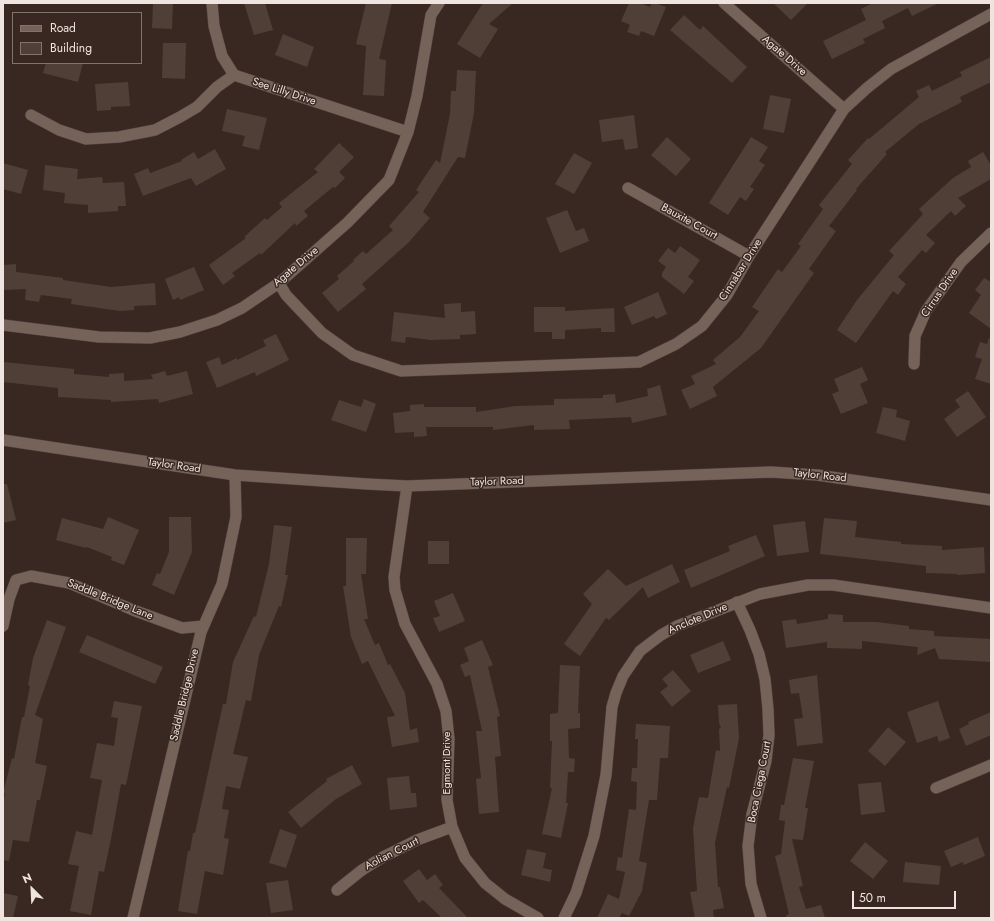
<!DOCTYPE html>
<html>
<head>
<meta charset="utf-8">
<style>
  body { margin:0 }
  #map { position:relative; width:994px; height:921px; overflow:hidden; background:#392821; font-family:Jost,sans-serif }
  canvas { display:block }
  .frame { position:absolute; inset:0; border:4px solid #efe4df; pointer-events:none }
  .legend { position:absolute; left:12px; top:12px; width:130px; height:52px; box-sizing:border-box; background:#392821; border:1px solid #82736d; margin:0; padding:5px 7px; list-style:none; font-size:12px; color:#efe4df }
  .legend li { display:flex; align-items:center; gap:8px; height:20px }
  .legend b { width:20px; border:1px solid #82736d }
  .north { position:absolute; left:12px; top:869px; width:40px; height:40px; -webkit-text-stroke:3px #392821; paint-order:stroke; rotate:336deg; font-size:11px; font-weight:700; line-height:16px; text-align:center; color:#efe4df }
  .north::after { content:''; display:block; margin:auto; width:14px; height:18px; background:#efe4df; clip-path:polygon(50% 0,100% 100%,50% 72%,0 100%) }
  .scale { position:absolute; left:852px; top:891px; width:104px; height:18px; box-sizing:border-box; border:2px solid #efe4df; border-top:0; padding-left:5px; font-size:12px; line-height:14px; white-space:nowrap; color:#efe4df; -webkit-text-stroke:3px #392821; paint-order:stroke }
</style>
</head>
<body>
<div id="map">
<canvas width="994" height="921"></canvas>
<div class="frame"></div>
<ul class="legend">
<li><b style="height:5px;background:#75635a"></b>Road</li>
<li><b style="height:11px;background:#503f37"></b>Building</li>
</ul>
<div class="north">N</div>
<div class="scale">50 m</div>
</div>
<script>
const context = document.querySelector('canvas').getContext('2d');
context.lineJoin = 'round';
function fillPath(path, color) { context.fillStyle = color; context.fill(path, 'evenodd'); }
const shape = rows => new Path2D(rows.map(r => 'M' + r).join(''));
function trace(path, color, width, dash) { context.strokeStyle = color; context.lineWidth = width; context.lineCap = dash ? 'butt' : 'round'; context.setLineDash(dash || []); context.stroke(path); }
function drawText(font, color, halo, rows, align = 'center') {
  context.font = font + ' Jost,sans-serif'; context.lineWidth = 3; context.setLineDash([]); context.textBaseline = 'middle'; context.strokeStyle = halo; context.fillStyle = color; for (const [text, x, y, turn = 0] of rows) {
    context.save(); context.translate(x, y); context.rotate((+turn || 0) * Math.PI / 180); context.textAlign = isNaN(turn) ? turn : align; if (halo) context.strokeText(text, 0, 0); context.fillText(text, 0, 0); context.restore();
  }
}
const building = shape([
  [153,3,173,3,172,29,152,28],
  [244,3,265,3,273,30,254,35],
  [366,3,392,3,379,59,386,60,384,96,363,95,366,46,356,44],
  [483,3,513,3,489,24,498,29,480,58,457,44],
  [629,3,640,3,650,7,652,3,655,3,666,7,654,36,641,31,639,36,627,32,630,25,621,21],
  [773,3,808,3,791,20],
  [873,3,939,3,912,16,908,8,882,21,885,28,863,39,865,43,832,59,823,41,866,20,861,9],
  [684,15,700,30,703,26,747,67,732,83,670,30],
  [283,34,314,47,307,67,275,55],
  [163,43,186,43,185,79,162,78],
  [991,57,991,82,960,97,962,102,919,124,885,152,887,154,856,189,857,190,829,226,836,231,809,269,814,273,761,348,713,387,717,396,690,409,681,390,695,384,691,376,716,364,713,360,740,337,759,311,752,307,778,269,782,272,801,246,798,244,823,209,819,205,852,164,848,160,868,138,869,139,919,97,916,91,929,85,932,91,962,76,960,72],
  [46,63,83,63,78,82,43,73],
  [457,70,476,71,474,113,465,158,458,157,423,212,430,218,408,243,362,284,366,289,338,312,322,293,339,279,337,276,354,261,353,260,363,251,366,254,393,230,389,226,419,192,416,190,436,160,440,163,450,114,451,91,456,91],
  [128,82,130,106,111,107,111,110,97,111,95,84],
  [770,95,791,99,784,133,763,129],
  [227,109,267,118,259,150,242,146,245,136,222,131],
  [634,115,638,148,625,150,623,139,602,142,599,120],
  [667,137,691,159,676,176,651,155],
  [751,137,768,147,759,161,765,165,750,187,754,189,746,201,740,197,728,215,709,203],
  [339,143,354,157,339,172,345,178,335,188,333,187,304,211,308,216,296,226,295,223,261,255,260,253,232,273,235,276,223,285,209,265,246,238,244,237,265,218,267,220,282,207,279,203,318,172,314,169],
  [215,149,226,169,196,186,191,178,143,196,134,174,148,168,150,173,182,161,181,160,194,152,198,159],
  [983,152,991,165,991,179,958,198,966,206,955,216,951,211,926,235,935,243,926,253,922,250,898,277,906,284,898,295,893,291,856,343,837,330,857,300,894,255,889,251,923,214,919,209,953,178,971,167,968,161],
  [574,153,592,163,574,194,555,184],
  [3,163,28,170,21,194,3,189],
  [45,165,78,169,77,179,102,177,103,183,124,182,126,206,118,206,118,211,88,213,88,205,64,203,65,193,43,190],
  [567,210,576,231,584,228,589,241,560,253,546,218],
  [680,246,700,260,688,277,694,281,684,294,662,277,662,273,666,267,658,261,668,248,675,253],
  [16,264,16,272,63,278,63,280,111,287,155,283,156,305,134,306,134,310,120,311,71,304,72,299,41,295,39,302,25,300,26,289,3,290,3,265],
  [194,267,204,290,180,300,179,297,173,300,165,279],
  [984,278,991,282,991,329,969,313,981,295,975,290],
  [658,292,667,314,656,319,654,316,632,325,624,307],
  [461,303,461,312,475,311,476,334,460,335,460,339,431,340,406,337,405,343,391,341,394,312,445,318,444,304],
  [534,307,565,307,565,311,614,308,615,332,601,332,601,328,565,330,565,339,552,339,552,332,534,332],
  [276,334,289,360,256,376,255,372,217,388,206,362,219,357,222,365,237,358,237,360,266,346,263,340],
  [989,338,991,339,991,384,975,379,982,359,975,357,980,342,987,344],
  [3,362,74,369,74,374,109,377,109,374,124,373,124,381,153,379,151,375,165,371,167,376,187,371,193,394,159,403,158,399,111,402,111,400,58,397,58,388,3,382],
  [862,367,868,380,860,384,868,403,841,414,832,394,839,391,834,379],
  [660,385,667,415,632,423,631,417,569,420,570,429,534,430,534,425,493,430,493,427,426,427,427,436,414,437,414,432,395,433,393,413,410,411,410,405,424,404,424,407,476,407,476,412,516,406,554,405,554,399,603,398,603,395,615,394,616,403,648,396,647,389],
  [968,391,986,417,957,437,944,419,960,407,955,400],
  [364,399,376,404,366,432,331,420,339,400,361,407],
  [883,407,897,410,896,417,910,421,905,441,876,433],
  [3,484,7,484,16,520,3,523],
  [108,517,139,530,124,565,111,560,112,557,87,547,86,548,56,540,62,518,103,529],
  [169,517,191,517,192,552,174,595,152,585,157,573,160,574,169,552],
  [824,518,857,521,855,537,901,542,901,544,942,546,942,550,984,547,985,573,957,575,957,574,926,573,926,566,820,554],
  [805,521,809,552,777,556,773,525],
  [274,525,292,527,285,575,288,575,281,607,279,606,259,655,251,701,246,700,233,754,248,757,240,789,226,786,222,809,229,810,224,838,229,839,223,875,205,871,197,914,178,911,188,851,190,851,193,833,195,833,223,704,226,704,233,662,254,616,256,617,269,564],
  [756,535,765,556,691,588,684,570,730,551,728,546],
  [346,538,367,538,366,574,361,574,368,619,364,619,375,645,379,643,388,665,390,664,405,693,410,730,417,728,419,742,392,747,387,717,395,716,368,661,362,664,351,637,343,586,346,586],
  [428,541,449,541,449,564,428,564],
  [672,564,680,582,648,598,643,587,609,620,606,618,580,656,564,644,592,604,583,594,608,569,626,586],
  [453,593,465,621,439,632,433,618,440,616,434,601],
  [828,614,843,615,843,622,876,622,909,626,909,629,934,631,934,636,991,639,991,662,939,659,935,648,917,655,918,647,862,641,862,649,827,648,827,642,786,648,782,621,796,619,797,624,828,619],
  [47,620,66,627,35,715,43,719,35,763,47,766,40,800,37,800,29,842,13,840,9,861,3,860,3,805,5,793,3,793,12,758,14,759,22,717,24,717,30,686,28,685,33,658],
  [87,635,163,667,155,684,79,652],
  [482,640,493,665,488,667,500,716,497,717,501,756,495,757,499,812,479,814,476,779,481,778,476,731,482,731,470,675,465,677,460,665,469,661,464,648],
  [723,641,731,660,698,673,690,655],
  [560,665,580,666,578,713,580,713,580,728,568,729,569,758,575,759,574,772,568,772,566,803,568,803,561,838,542,834,552,788,550,788,552,741,550,741,550,714,558,713],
  [673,670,691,691,672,707,660,692,668,686,662,679],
  [817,675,823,743,797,746,794,719,803,718,799,693,791,694,789,680],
  [114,701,142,706,126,785,121,784,111,839,104,872,99,871,91,915,70,911,79,866,68,864,76,831,92,835,102,780,90,778,97,743,114,746,118,718,111,717],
  [938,701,950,738,939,742,937,736,917,743,907,712],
  [737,704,739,738,729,788,727,787,715,843,718,887,720,887,724,908,713,910,714,918,695,918,690,892,697,891,693,828,699,797,708,798,716,750,720,751,719,729,721,728,719,723,718,705],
  [991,712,991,735,966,746,959,729,969,724,968,722],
  [636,724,670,726,668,758,660,758,657,800,649,800,639,861,647,863,642,891,629,916,622,913,619,918,597,918,608,894,619,899,625,872,616,870,618,857,622,858,629,809,636,810,637,782,631,781,632,768,637,768,638,739,635,739],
  [888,727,906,742,885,766,868,751],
  [793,758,814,761,805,808,808,808,803,840,792,839,803,886,799,887,806,909,821,905,825,918,787,918,786,915,789,914,775,856,781,854,785,821,779,820,781,805,784,805],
  [352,765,362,784,336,799,301,828,288,812,327,781,326,779],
  [409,776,411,793,416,793,417,807,390,810,387,778],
  [881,782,885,812,861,815,858,784],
  [280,829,297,835,286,868,269,863],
  [978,837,985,856,964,865,963,862,951,867,944,851],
  [865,842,888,861,873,879,850,861],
  [527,849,546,853,543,868,552,870,550,882,521,875],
  [905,862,941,866,939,885,903,882],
  [419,869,427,880,435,874,443,885,439,888,468,918,442,918,423,900,419,903,403,881],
  [288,880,293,910,271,913,266,883],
  [3,893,18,896,13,918,3,918]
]);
const minor = shape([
  [212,3,214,26,222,56,234,75,408,132],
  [724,3,844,109],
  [31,115,59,130,86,139,119,137,155,130,180,117,197,107,217,87,234,75],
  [628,188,749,256],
  [279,283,286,295,322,333,353,355,401,371,639,362,676,344,702,326,727,295,749,256,844,109,867,88,891,69,991,14],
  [3,325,99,337,150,338,180,332,217,320,242,308,279,283,347,223,389,180,408,132,417,96,431,15,439,3],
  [914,364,915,336,926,311,961,262,991,233],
  [3,440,235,475,367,484,407,486,771,472,817,475,991,500],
  [407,486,394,577,395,590,405,624,437,684,446,711,449,739,447,800,452,827,465,858,485,883,505,899,538,918],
  [737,602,750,630,759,654,765,679,768,709,769,735,766,761,752,814,748,846,751,884,761,918],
  [3,626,9,599,16,580,31,576,69,583,133,610,182,628,203,626],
  [936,788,991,765],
  [337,890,362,870,383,857,417,840,452,827],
  [133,918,201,632,222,584,236,517,235,475],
  [564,918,576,893,594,836,606,775,612,707,616,693,623,676,640,651,661,635,677,626,760,594,808,585,833,585,991,608]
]);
const streetNames = [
  ["Agate Drive",784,56,41],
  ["See Lilly Drive",284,92,18],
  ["Bauxite Court",689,222,29],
  ["Agate Drive",296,267,-40],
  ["Cinnabar Drive",741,270,-58],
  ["Cirrus Drive",940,293,-56],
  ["Taylor Road",174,466,8],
  ["Taylor Road",820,476,6],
  ["Taylor Road",497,482,-2],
  ["Saddle Bridge Lane",110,600,22],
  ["Anclote Drive",698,619,-23],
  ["Saddle Bridge Drive",185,695,-77],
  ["Egmont Drive",447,763,-90],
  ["Boca Ciega Court",760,782,-79],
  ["Aolian Court",392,854,-27]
];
fillPath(building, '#503f37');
trace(minor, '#51443d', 12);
trace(minor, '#75635a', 11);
drawText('11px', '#efe4df', '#392821', streetNames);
</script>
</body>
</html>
